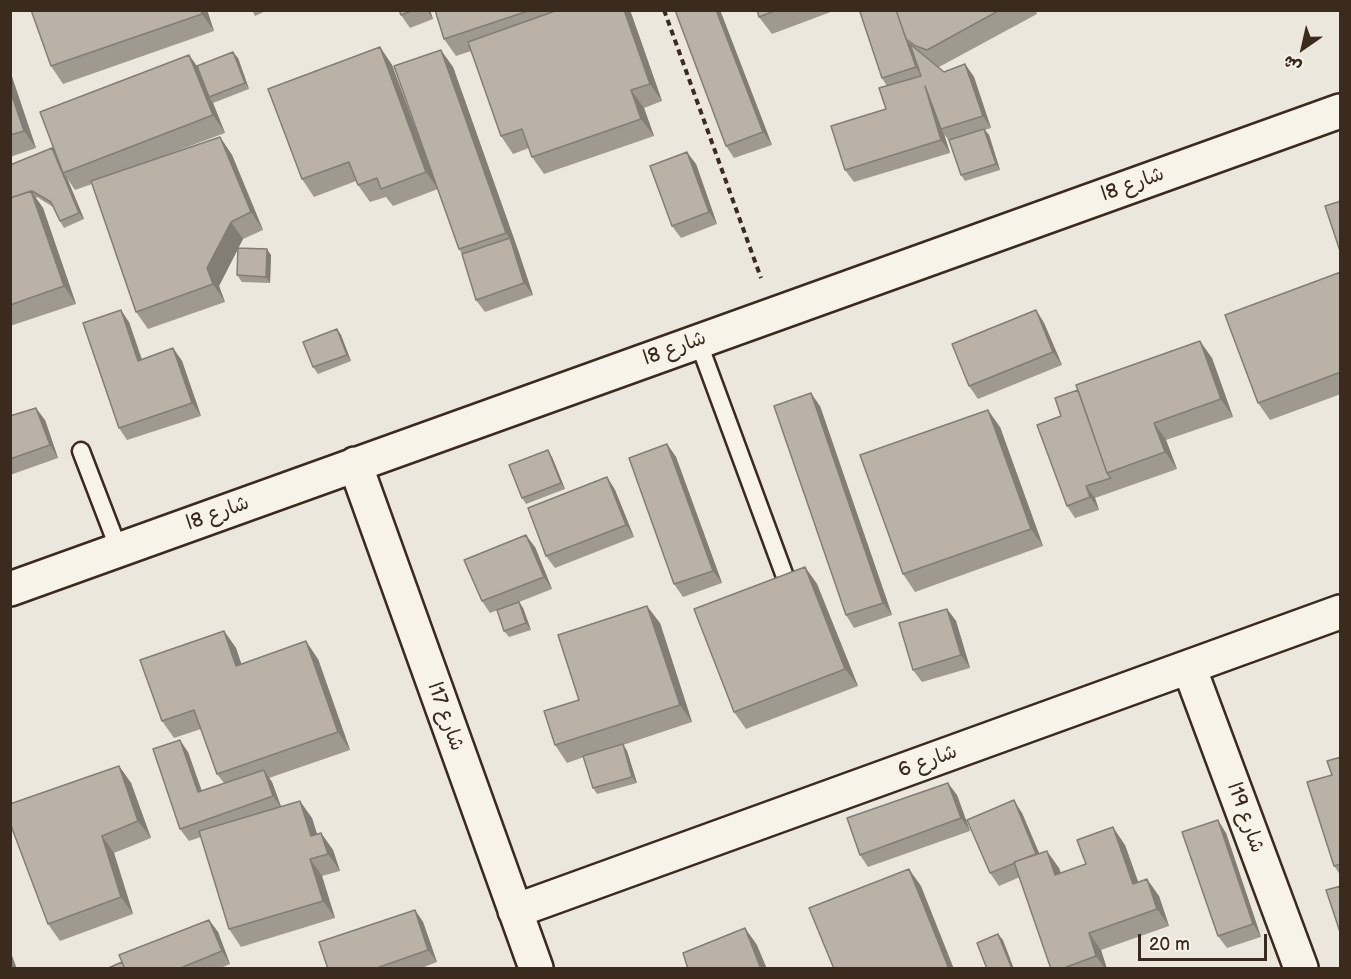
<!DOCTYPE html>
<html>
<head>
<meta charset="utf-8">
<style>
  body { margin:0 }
  #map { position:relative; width:1351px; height:979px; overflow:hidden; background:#ece7dc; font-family:"Balsamiq Sans","Playpen Sans Arabic",sans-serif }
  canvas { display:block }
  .frame { position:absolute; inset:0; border:12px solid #3b2a1e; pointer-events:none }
  .north { position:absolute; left:1273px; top:18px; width:60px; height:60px; -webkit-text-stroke:4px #f7f3e8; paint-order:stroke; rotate:214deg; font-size:16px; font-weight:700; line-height:24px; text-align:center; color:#3b2a1e }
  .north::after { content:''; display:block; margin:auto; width:21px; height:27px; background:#3b2a1e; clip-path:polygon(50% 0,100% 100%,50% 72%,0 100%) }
  .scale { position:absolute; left:1138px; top:934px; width:129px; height:27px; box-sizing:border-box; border:3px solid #3b2a1e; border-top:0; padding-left:8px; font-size:18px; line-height:21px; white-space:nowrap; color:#3b2a1e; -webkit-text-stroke:4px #f7f3e8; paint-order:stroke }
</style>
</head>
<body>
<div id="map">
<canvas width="1351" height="979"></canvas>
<div class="frame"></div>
<div class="north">ش</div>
<div class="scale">20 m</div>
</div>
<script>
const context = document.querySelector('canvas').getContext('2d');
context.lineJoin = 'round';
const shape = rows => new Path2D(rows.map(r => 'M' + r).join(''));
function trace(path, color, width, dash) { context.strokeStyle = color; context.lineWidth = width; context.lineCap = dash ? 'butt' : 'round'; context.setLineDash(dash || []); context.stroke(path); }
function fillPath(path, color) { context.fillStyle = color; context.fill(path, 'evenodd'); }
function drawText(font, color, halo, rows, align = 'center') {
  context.font = font + ' "Balsamiq Sans","Playpen Sans Arabic",sans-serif'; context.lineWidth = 4.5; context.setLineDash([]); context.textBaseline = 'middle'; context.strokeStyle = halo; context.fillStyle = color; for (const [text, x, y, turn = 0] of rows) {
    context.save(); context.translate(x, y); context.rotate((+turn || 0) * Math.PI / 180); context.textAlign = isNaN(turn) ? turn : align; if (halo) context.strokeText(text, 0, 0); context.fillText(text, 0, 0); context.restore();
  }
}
const path = shape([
  [664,10,761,278]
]);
const lane = shape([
  [698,341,787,582],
  [81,451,119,550]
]);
const street = shape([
  [355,464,536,968],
  [10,589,1340,111],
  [1189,667,1301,968],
  [515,911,1340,612]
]);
const wall = shape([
  [31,10,207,10,214,31,63,84,51,66],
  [252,10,268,10,255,16],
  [399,10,430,10,433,19,410,28,401,15],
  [435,10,630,10,662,101,644,108,654,136,544,174,532,157,529,148,513,154,501,136,471,51,456,56,444,39],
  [675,10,720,10,772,145,734,158,726,146],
  [757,10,836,10,772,34,759,17],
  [865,10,1036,10,1037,14,939,67,938,67,944,72,965,64,974,77,991,128,985,130,989,135,1000,170,965,181,961,175,949,141,944,134,950,153,854,182,845,170,886,109,887,86,882,78],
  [380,47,392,65,420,141,453,67,518,250,533,295,485,312,476,300,462,254,459,249,438,189,393,206,386,197,370,202,358,185,356,181,314,197,302,179],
  [189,55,197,66,238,58,249,89,213,103,225,133,163,156,220,137,232,155,263,230,243,239,238,248,271,255,270,283,242,282,237,275,238,249,219,286,225,302,148,329,136,312,92,184,75,190,67,178,84,219,64,228,60,221,53,207,37,197,36,198,43,208,76,304,10,326,10,165,55,152],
  [10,71,36,148,10,157],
  [696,164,717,224,681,238,672,226],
  [1341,272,1341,394,1270,420,1258,403],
  [1036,310,1044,323,1062,365,978,399,969,386],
  [129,322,142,359,173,348,182,361,201,416,127,440,119,428],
  [337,329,341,335,351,361,318,374,313,367],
  [1212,358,1233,417,1166,440,1177,469,1095,498,1099,510,1075,518,1067,506],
  [820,406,892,615,854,628,846,615],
  [10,416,45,420,58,458,10,475],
  [1000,427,1043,546,915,592,903,574],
  [667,444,676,457,722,583,683,597,674,584],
  [552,457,565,489,526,504,522,498],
  [607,477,615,490,634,537,555,568,546,556],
  [535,547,552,589,519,602,523,608,531,630,509,637,504,631,498,610,490,613,482,601],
  [805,567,817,584,858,686,746,729,734,712],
  [947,609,956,621,970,668,922,682,913,670],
  [660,623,692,722,623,745,627,751,637,783,597,794,593,788,584,757,567,763,555,745,579,700],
  [224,631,236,648,241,664,318,659,350,750,269,778,272,782,281,807,312,818,317,834,321,833,333,850,340,871,322,876,335,918,241,947,229,929,201,837,189,841,180,829,188,752,202,791,224,783,217,774,201,729,174,738,162,721],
  [1341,757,1341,876,1334,866,1332,775],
  [119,766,131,783,151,838,114,853,133,914,60,941,48,924],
  [957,795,970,831,868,867,860,855],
  [1022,813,1039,853,1059,868,1061,873,1086,864,1125,845,1138,882,1159,896,1169,926,1101,950,1107,969,1051,969,1020,877,999,886,990,873],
  [1226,833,1261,937,1227,948,1218,936],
  [415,910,423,922,437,962,419,969,328,969],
  [209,920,218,932,230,964,218,969,106,969]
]);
const shadedWall = shape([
  [201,10,207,10,214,31,202,14],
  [427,10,430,10,433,19],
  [624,10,630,10,662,101,650,84],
  [716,10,720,10,772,145,763,132],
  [896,10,906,39,914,50,924,79,916,67],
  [380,47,392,65,438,189,426,172],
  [441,50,453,67,518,250,506,233],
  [233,52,238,58,249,89,245,83],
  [189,55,201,72,209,97,213,103,225,133,213,115],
  [965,64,974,77,991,128,983,116],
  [10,71,36,148,24,131,10,90],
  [925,86,941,129,944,134,950,153,941,140],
  [631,90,644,108,654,136,641,119],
  [984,129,989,135,1000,170,996,164],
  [220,137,232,155,263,230,251,212],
  [52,148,57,155,63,173,67,178,84,219,79,213],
  [687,152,696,164,717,224,709,212],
  [31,191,43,208,76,304,64,286],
  [231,222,243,239,219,286,225,302,213,284,207,268],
  [510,238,518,250,533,295,524,283],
  [267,249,271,255,270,283,266,277],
  [121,310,129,322,146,373,138,361],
  [1036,310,1044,323,1062,365,1053,352],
  [337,329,341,335,351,361,347,355],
  [1200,341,1212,358,1233,417,1221,399],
  [173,348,182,361,201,416,192,403],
  [811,393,820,406,892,615,883,603],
  [36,408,45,420,58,458,50,445],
  [988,410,1000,427,1043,546,1031,529],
  [1154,423,1166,440,1177,469,1165,452],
  [667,444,676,457,722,583,713,571],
  [548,450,552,457,565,489,561,483],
  [607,477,615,490,634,537,626,525],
  [1086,486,1095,498,1099,510,1090,497],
  [526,535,535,547,552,589,544,577],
  [805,567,817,584,858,686,845,669],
  [519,602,523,608,531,630,526,623],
  [647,606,660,623,692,722,680,705],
  [947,609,956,621,970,668,961,655],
  [224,631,236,648,248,683,236,666],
  [306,641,318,659,350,750,338,732],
  [180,740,188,752,206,804,198,792],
  [623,744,627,751,637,783,632,777],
  [119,766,131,783,151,838,138,821],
  [264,770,272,782,282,809,273,796],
  [948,783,957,795,970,831,961,818],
  [1014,800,1022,813,1045,867,1036,854],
  [300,801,312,818,323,853,311,836],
  [1218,820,1226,833,1261,937,1253,924],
  [1113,827,1125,845,1145,901,1133,884],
  [321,833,333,850,340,871,328,854],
  [102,836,114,853,133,914,121,897],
  [1047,851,1059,868,1067,892,1055,875],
  [310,859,322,876,335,918,323,901],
  [909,869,921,886,954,969,949,969],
  [1147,879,1159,896,1169,926,1157,909],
  [415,910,423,922,437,962,428,950],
  [209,920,218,932,230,964,222,951],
  [745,928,757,945,767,969,761,969],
  [1089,933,1101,950,1107,969,1105,969,1096,956],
  [998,934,1003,940,1014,969,1012,969],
  [10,950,17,969,13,969,10,962]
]);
const building = shape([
  [31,10,201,10,202,14,51,66,31,10],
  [399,10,414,10,401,15,399,10],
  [435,10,531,10,444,39,435,10],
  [558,10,624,10,650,84,631,90,641,119,532,157,522,129,501,136,468,42,558,10],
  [675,10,716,10,763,132,726,146,675,10],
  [757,10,777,10,759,17,757,10],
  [865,10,896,10,916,67,882,78,860,12,865,10],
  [896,10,1000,10,927,50,916,46,906,39,896,10],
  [910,44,944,72,965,64,983,116,941,129,925,86,941,140,845,170,831,126,886,109,879,88,921,76,910,44],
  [380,47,426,172,381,189,377,178,358,185,349,162,302,179,268,89,380,47],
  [441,50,506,233,459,249,394,66,441,50],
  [233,52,245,83,209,97,197,66,233,52],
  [189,55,213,115,63,173,40,112,189,55],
  [10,90,24,131,10,135,10,90],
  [984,129,996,164,961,175,949,140,984,129],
  [220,137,251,212,231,222,207,268,213,284,136,312,91,181,220,137],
  [52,148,79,213,60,221,51,202,32,191,10,198,10,165,52,148],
  [687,152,709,212,672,226,650,166,687,152],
  [31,191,64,286,10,305,10,198,31,191],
  [1341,201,1341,251,1340,251,1325,206,1341,201],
  [510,238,524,283,476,300,462,254,510,238],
  [238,248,267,249,266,277,237,275,238,248],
  [1341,272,1341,372,1258,403,1225,315,1341,272],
  [121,310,138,361,173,348,192,403,119,428,83,323,121,310],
  [1036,310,1053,352,969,386,952,344,1036,310],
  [337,329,347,355,313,367,303,342,337,329],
  [1200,341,1221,399,1154,423,1165,452,1107,473,1076,385,1200,341],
  [1078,390,1107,473,1111,478,1086,486,1090,497,1067,506,1037,425,1061,416,1055,398,1078,390],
  [811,393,883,603,846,615,774,406,811,393],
  [36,408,50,445,10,459,10,416,36,408],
  [988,410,1031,529,903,574,860,455,988,410],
  [667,444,713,571,674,584,629,458,667,444],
  [548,450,561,483,522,498,509,465,548,450],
  [607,477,626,525,546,556,528,508,607,477],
  [526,535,544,577,482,601,464,560,526,535],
  [805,567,845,669,734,712,694,609,805,567],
  [519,602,526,623,504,631,497,610,519,602],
  [647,606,680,705,555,745,544,711,579,700,558,635,647,606],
  [947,609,961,655,913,670,899,623,947,609],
  [224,631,236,666,306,641,338,732,217,774,194,710,162,721,140,660,224,631],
  [180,740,198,792,264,770,273,796,180,829,153,749,180,740],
  [623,744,632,777,593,788,583,756,623,744],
  [1341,757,1341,864,1334,866,1307,782,1332,775,1327,761,1341,757],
  [119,766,138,821,102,836,121,897,48,924,10,823,10,804,119,766],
  [948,783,961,818,860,855,847,818,948,783],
  [1014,800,1036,854,1014,862,1015,863,990,873,967,820,1014,800],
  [300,801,311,836,321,833,328,854,310,859,323,901,229,929,199,831,300,801],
  [1218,820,1253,924,1218,936,1182,832,1218,820],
  [1113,827,1133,884,1147,879,1157,909,1089,933,1096,956,1061,969,1051,969,1014,862,1047,851,1055,875,1086,864,1077,840,1113,827],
  [909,869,949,969,834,969,809,908,909,869],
  [1341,886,1341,935,1326,890,1341,886],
  [415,910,428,950,374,969,328,969,319,942,415,910],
  [209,920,222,951,178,969,125,969,119,955,209,920],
  [745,928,761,969,688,969,683,953,745,928],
  [998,934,1012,969,987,969,977,943,998,934],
  [122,962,125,969,106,969,122,962]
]);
const streetNames = [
  ["شارع 8ا",1133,185,-20],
  ["شارع 8ا",675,349,-20],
  ["شارع 8ا",218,514,-20],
  ["شارع 17ا",445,717,70],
  ["شارع 6",928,762,-20],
  ["شارع 19ا",1245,818,70]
];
trace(lane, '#3b2a1e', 21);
trace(street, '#3b2a1e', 38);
trace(path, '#3b2a1e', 4, [6, 4.5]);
trace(lane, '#f7f3e8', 16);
trace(street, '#f7f3e8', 33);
fillPath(wall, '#a09990');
fillPath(shadedWall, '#827d75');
fillPath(building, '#bab2a7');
trace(building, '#827d75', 1.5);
drawText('20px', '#3b2a1e', '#f7f3e8', streetNames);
</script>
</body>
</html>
